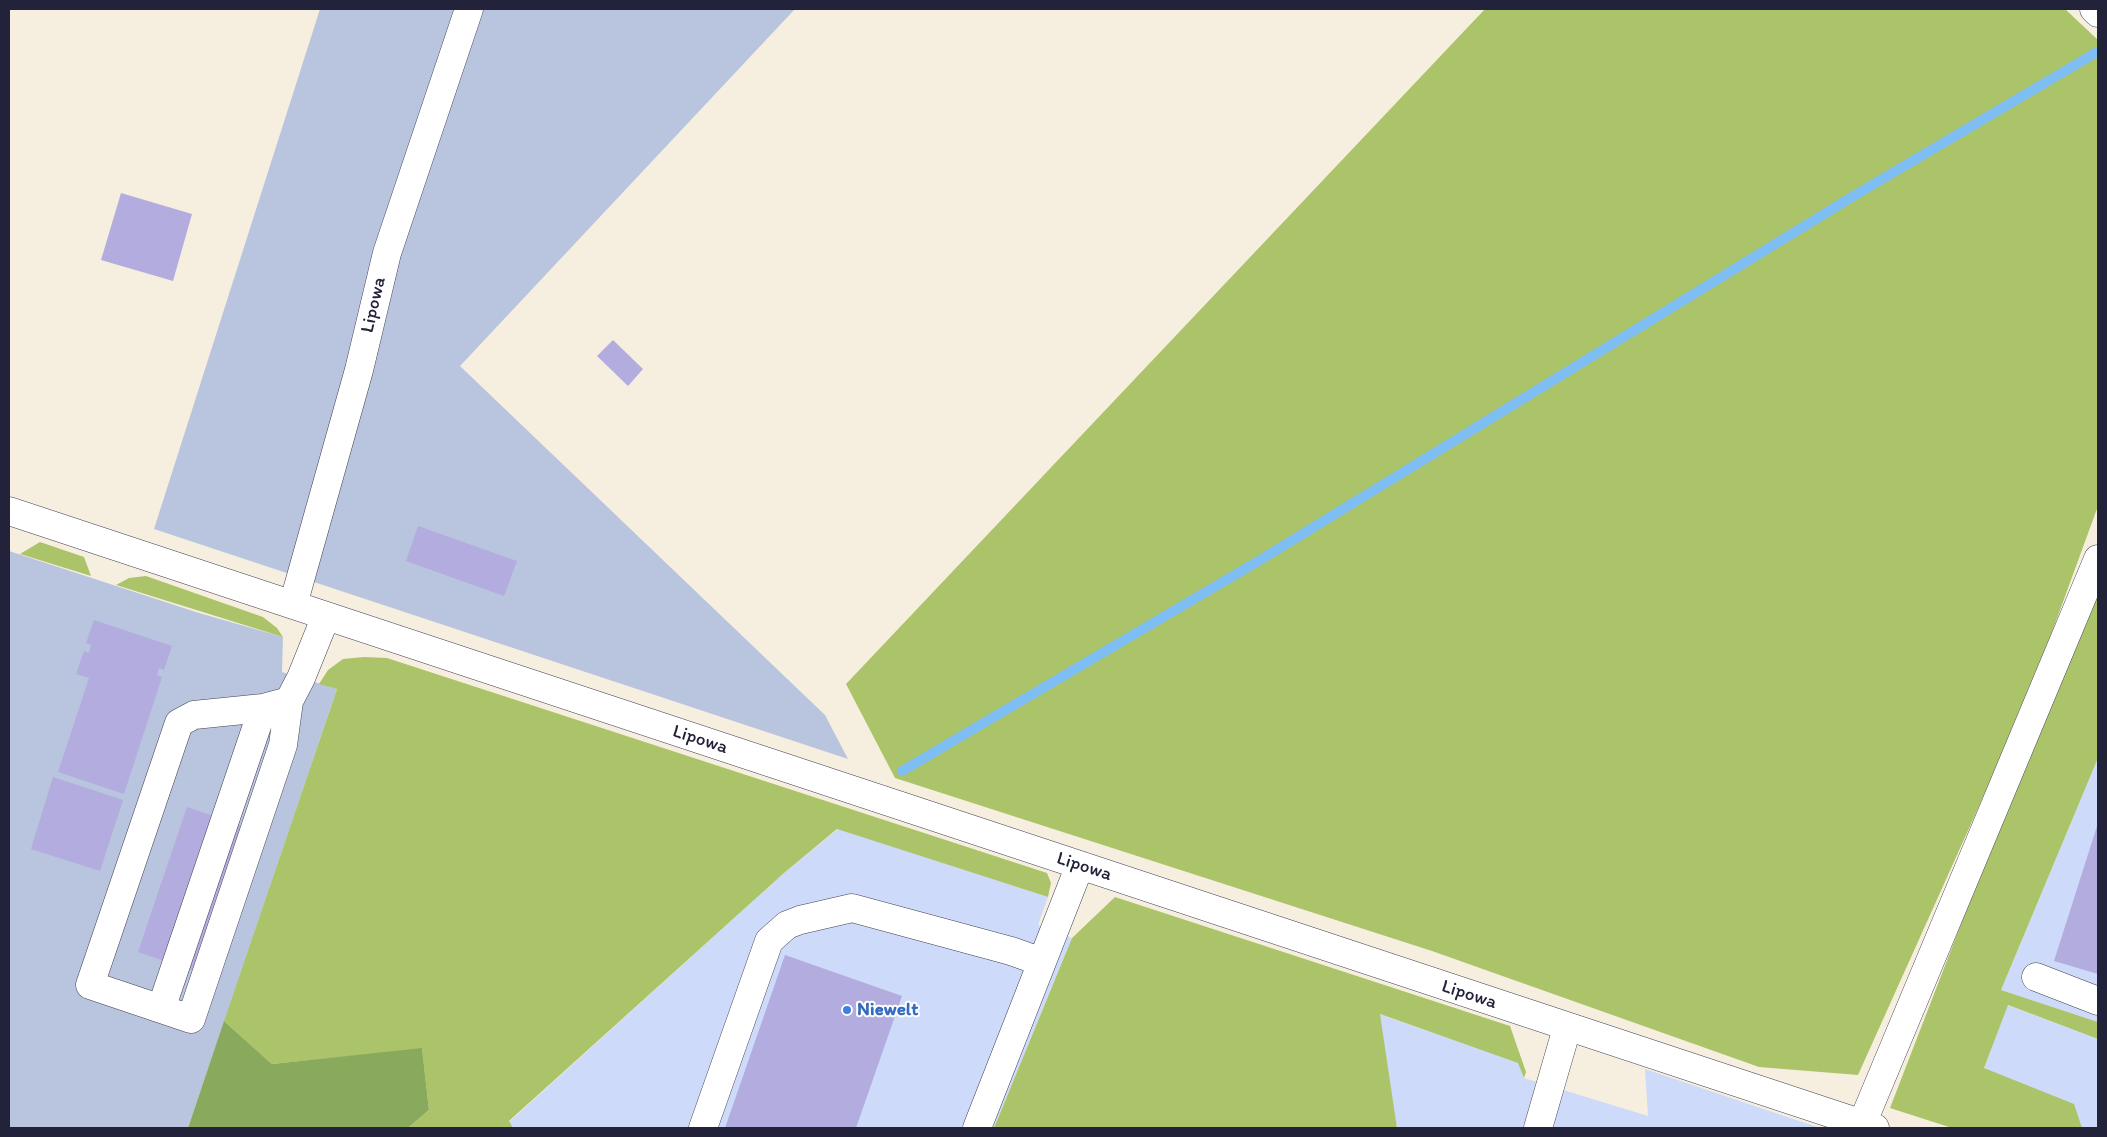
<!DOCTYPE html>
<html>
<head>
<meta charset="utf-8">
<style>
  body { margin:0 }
  #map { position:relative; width:2107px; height:1137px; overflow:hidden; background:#f6efdf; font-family:Itim,sans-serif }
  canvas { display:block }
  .frame { position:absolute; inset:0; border:10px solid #22223b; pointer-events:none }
</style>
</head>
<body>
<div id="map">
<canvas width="2107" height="1137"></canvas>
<div class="frame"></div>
</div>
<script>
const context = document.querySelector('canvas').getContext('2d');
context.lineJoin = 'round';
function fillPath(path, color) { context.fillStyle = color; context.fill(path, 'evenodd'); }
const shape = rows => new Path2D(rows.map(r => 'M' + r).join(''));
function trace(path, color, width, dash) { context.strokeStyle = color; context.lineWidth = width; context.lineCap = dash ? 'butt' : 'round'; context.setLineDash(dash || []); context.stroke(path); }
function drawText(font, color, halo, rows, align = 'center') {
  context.font = font + ' Itim,sans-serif'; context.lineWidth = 4; context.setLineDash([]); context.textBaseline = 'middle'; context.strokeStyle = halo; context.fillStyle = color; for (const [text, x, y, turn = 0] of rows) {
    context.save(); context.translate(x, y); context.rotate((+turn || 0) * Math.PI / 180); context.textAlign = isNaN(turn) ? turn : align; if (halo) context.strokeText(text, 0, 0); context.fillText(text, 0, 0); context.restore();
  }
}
const built = shape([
  [2098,758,2098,1022,2001,990],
  [838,829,1048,897,1038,925,1072,938,994,1128,513,1128,509,1122,784,873],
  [2007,1005,2098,1039,2098,1128,2081,1128,1984,1068],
  [1379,1014,1519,1063,1524,1078,1648,1116,1645,1069,1820,1128,1397,1128]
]);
const industrial = shape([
  [320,9,795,9,460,366,825,715,848,759,154,529],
  [9,551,199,613,283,637,282,672,337,689,188,1128,9,1128]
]);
const green = shape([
  [1485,9,2065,9,2098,40,2098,506,2029,695,1858,1075,1759,1067,1432,951,895,778,846,684],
  [40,542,84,557,91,576,20,554],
  [146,576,263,617,277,628,283,637,116,585,129,578],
  [2098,588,2098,758,2001,990,2098,1022,2098,1039,2008,1005,1984,1068,2074,1104,2082,1128,1952,1128,1890,1108,1990,849],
  [364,657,387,658,1047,873,1051,883,1048,897,837,829,784,873,509,1121,513,1128,408,1128,429,1110,422,1049,272,1064,224,1021,337,689,319,684,328,670,343,659],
  [1115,897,1510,1026,1526,1072,1524,1078,1518,1063,1380,1014,1397,1128,994,1128,1072,938]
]);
const forest = shape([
  [224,1021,272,1064,422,1048,429,1110,408,1128,188,1128]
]);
const stream = shape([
  [902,771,1260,560,1855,195,2097,52]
]);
const building = shape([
  [121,193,192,214,173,281,101,260],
  [613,340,643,369,628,386,597,356],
  [418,526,517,561,504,596,406,561],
  [94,620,172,646,164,670,159,668,157,675,162,677,124,794,58,772,89,678,76,674,84,651,89,653,91,645,86,643],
  [53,777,123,800,100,871,31,849],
  [187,807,266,834,216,979,138,952],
  [2098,823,2098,974,2054,961],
  [785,955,902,996,856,1128,725,1128]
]);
const minor = shape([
  [2094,9,2098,13],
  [9,511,1875,1128],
  [293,605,359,370,387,253,469,9],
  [289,701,283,745,191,1019,90,985,179,723,194,715,263,708,289,701,301,678,326,616],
  [1042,962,1080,865],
  [2036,977,2098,1001],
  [161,1009,263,708],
  [1862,1124,2098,559],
  [703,1128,769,941,787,925,800,920,852,908,1011,951,1042,962,977,1128],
  [1538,1128,1567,1028]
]);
const markers = [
  [847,1010,5,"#3f7fe0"]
];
const streetNames = [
  ["Lipowa",374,305,-77],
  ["Lipowa",700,740,18],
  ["Lipowa",1084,867,18],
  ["Lipowa",1469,995,18]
];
const shopNames = [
  ["Niewelt",857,1010]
];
fillPath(built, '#cedafa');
fillPath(industrial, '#b9c4de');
fillPath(green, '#acc469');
fillPath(forest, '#89aa5d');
trace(stream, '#7ebef2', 10);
fillPath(building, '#b3acde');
trace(minor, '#424154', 29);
trace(minor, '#fff', 28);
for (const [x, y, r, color] of markers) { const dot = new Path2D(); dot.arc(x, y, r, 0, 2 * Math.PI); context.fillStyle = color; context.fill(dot); trace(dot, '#fff', 2); }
drawText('19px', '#22223b', '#fff', streetNames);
drawText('bold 19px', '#366cbe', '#fff', shopNames, 'left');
</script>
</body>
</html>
